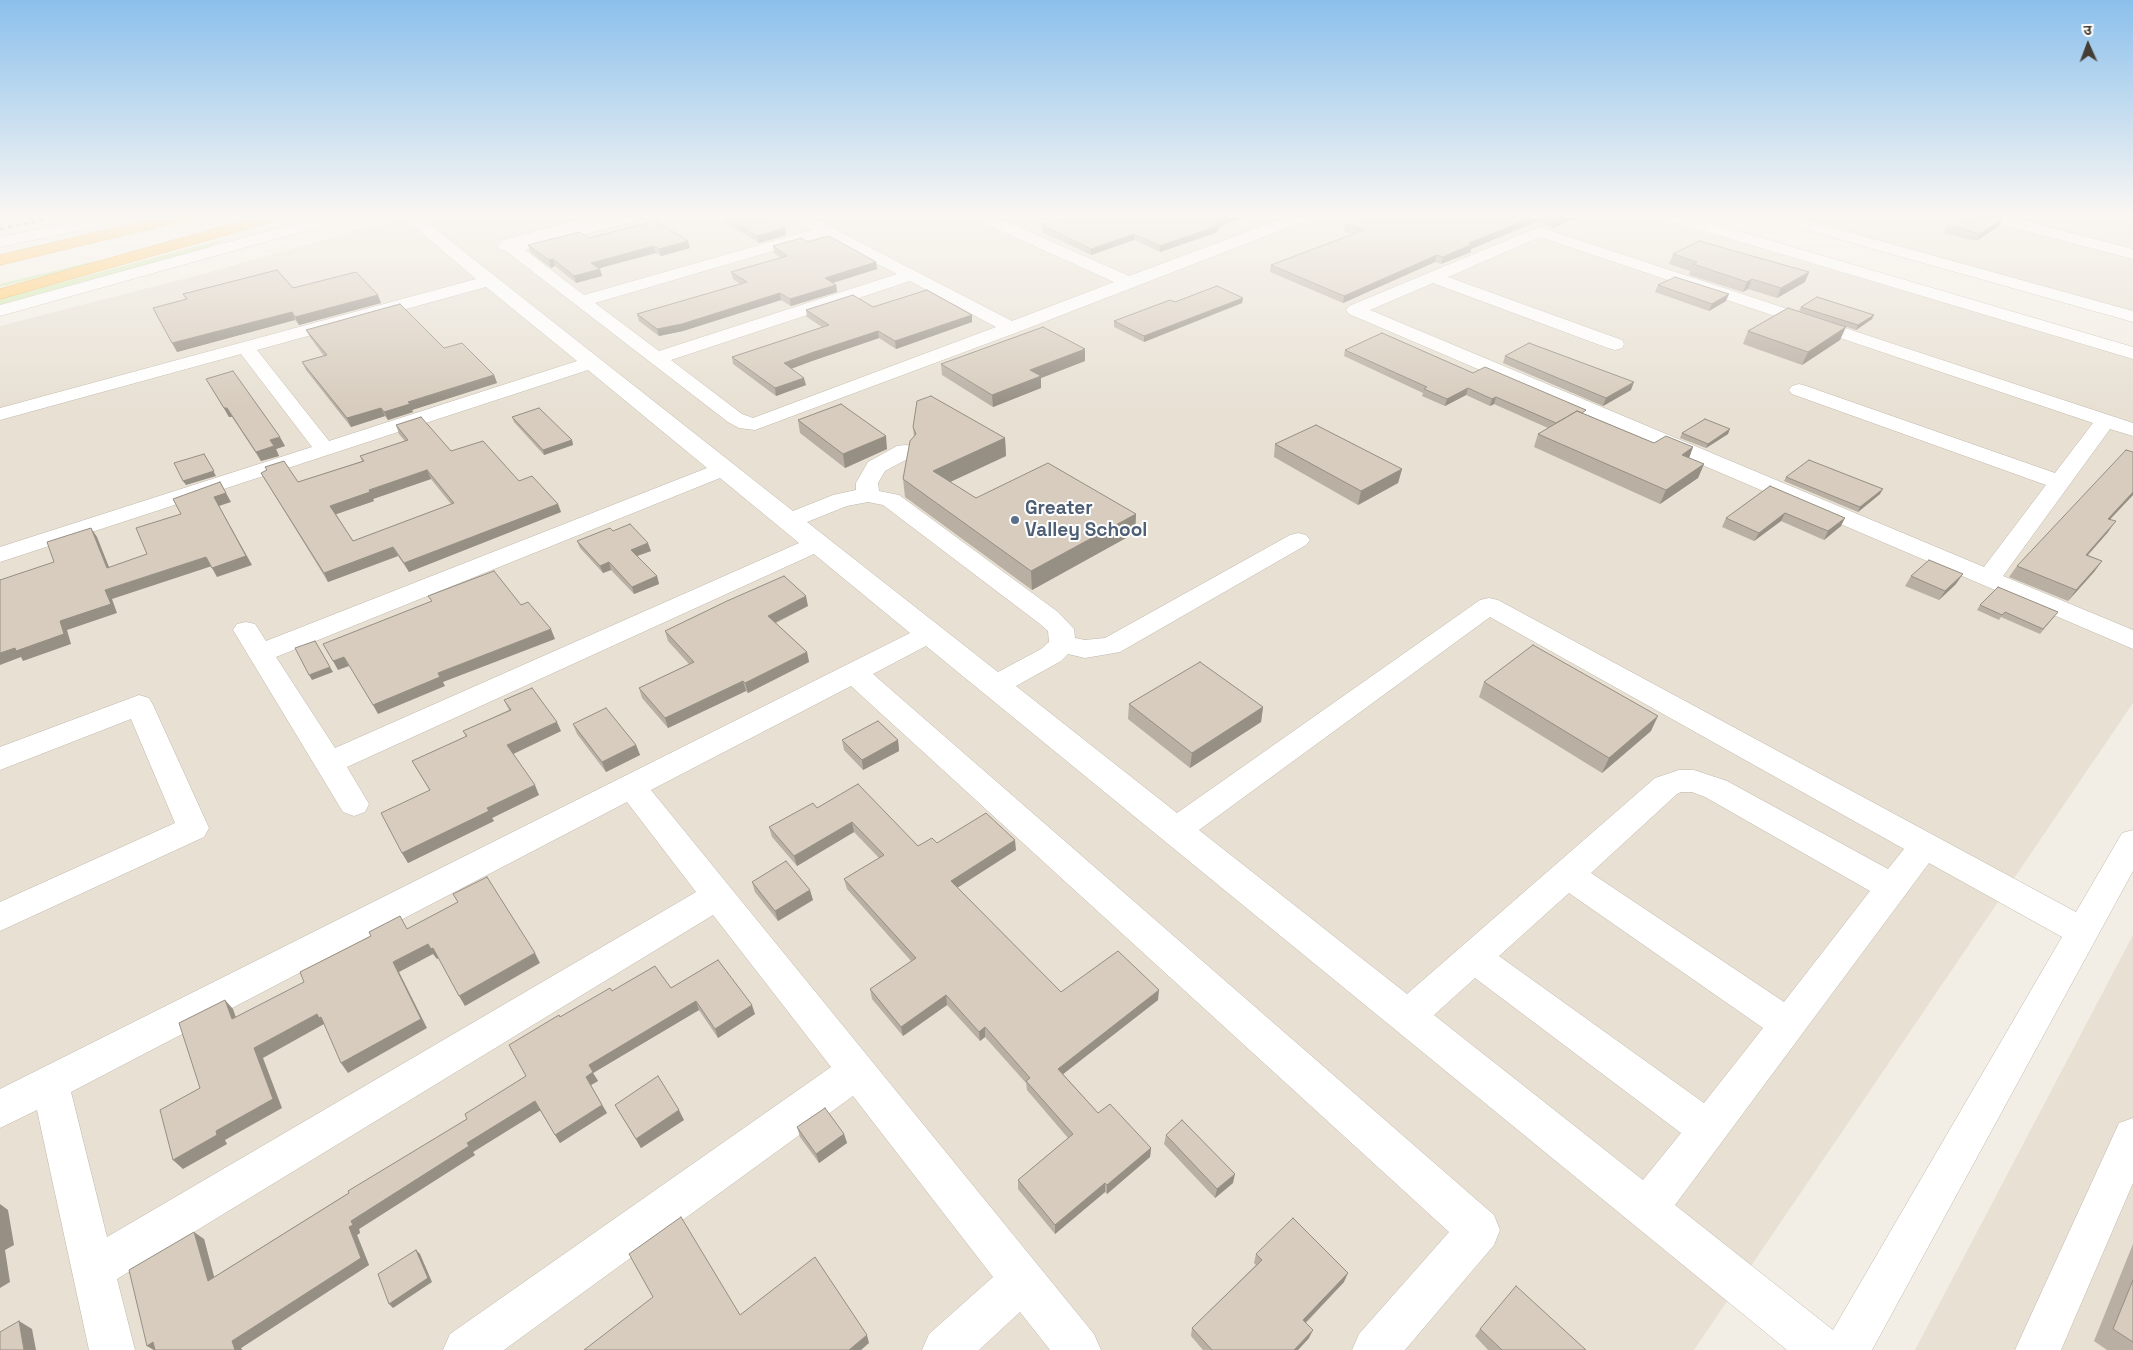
<!DOCTYPE html>
<html>
<head>
<meta charset="utf-8">
<style>
  body { margin:0 }
  #map { position:relative; width:2133px; height:1350px; overflow:hidden; background:#f3eee5; font-family:"Space Grotesk","Noto Sans Devanagari",sans-serif }
  canvas { display:block }
  .north { position:absolute; left:2063px; top:20px; width:50px; height:50px; -webkit-text-stroke:4px #fff; paint-order:stroke; rotate:358deg; font-size:14px; font-weight:700; line-height:20px; text-align:center; color:#453e34 }
  .north::after { content:''; display:block; margin:auto; width:18px; height:22px; background:#453e34; clip-path:polygon(50% 0,100% 100%,50% 72%,0 100%) }
</style>
</head>
<body>
<div id="map">
<canvas width="2133" height="1350"></canvas>
<div class="north">उ</div>
</div>
<script>
const context = document.querySelector('canvas').getContext('2d');
context.lineJoin = 'round';
function fillPath(path, color) { context.fillStyle = color; context.fill(path, 'evenodd'); }
const shape = rows => new Path2D(rows.map(r => 'M' + r).join(''));
function trace(path, color, width, dash) { context.strokeStyle = color; context.lineWidth = width; context.lineCap = dash ? 'butt' : 'round'; context.setLineDash(dash || []); context.stroke(path); }
function drawText(font, color, halo, rows, align = 'center') {
  context.font = font + ' "Space Grotesk",sans-serif'; context.lineWidth = 4; context.setLineDash([]); context.textBaseline = 'middle'; context.strokeStyle = halo; context.fillStyle = color; for (const [text, x, y, turn = 0] of rows) {
    context.save(); context.translate(x, y); context.rotate((+turn || 0) * Math.PI / 180); context.textAlign = isNaN(turn) ? turn : align; if (halo) context.strokeText(text, 0, 0); context.fillText(text, 0, 0); context.restore();
  }
}
const residential = shape([
  [405,217,1655,217,2133,359,2133,703,1694,1350,0,1350,0,326,207,273],
  [1784,217,2133,217,2133,314],
  [2133,935,2133,1350,1915,1350]
]);
const green = shape([
  [221,240,224,241,204,249,0,306,0,299],
  [90,262,96,263,0,287,0,284]
]);
const minor = shape([
  [97,217,128,217,126,220,121,222,0,247,0,237,97,217],
  [319,217,345,217,343,220,0,316,0,305,319,217],
  [403,217,420,217,793,511,833,495,856,490,856,483,868,462,897,446,905,445,913,446,916,451,913,456,885,471,878,483,879,491,899,495,1058,612,1074,629,1075,638,1085,640,1105,638,1290,535,1298,533,1306,535,1310,540,1306,545,1120,652,1085,658,1068,654,1061,661,1016,686,1177,813,1480,600,1489,598,1498,600,2076,912,2122,833,2133,830,2133,871,1872,1350,1787,1350,926,646,873,674,1494,1215,1500,1230,1494,1245,1405,1350,1352,1350,1359,1334,1449,1232,851,686,651,790,1094,1334,1101,1350,1050,1350,1020,1312,979,1350,922,1350,929,1334,993,1277,853,1096,504,1350,443,1350,450,1334,831,1067,713,915,117,1279,135,1350,89,1350,37,1110,0,1128,0,1089,910,633,814,554,347,767,369,804,365,812,354,816,343,812,233,630,237,624,246,622,255,624,266,641,707,468,588,370,0,562,0,547,312,447,241,354,0,420,0,408,476,279,403,217],
  [486,287,577,361,329,441,257,350,486,287],
  [720,478,799,543,335,748,276,657,720,478],
  [868,502,883,505,1040,624,1048,631,1049,642,1041,649,998,672,807,522,847,506,868,502],
  [1490,617,1904,849,1888,869,1727,781,1694,770,1679,770,1655,778,1407,994,1199,830,1490,617],
  [1681,792,1692,792,1705,797,1870,891,1784,1002,1591,873,1677,794,1681,792],
  [627,802,696,892,107,1237,71,1092,627,802],
  [1929,863,2062,937,1833,1330,1675,1205,1929,863],
  [1569,893,1763,1028,1704,1103,1499,956,1569,893],
  [1475,978,1681,1133,1643,1180,1434,1015,1475,978],
  [589,217,641,217,639,220,525,250,584,295,812,230,792,217,811,217,1012,321,1114,282,977,220,975,217,996,217,1129,276,1287,217,1309,217,1307,220,1018,332,755,430,739,428,728,422,506,251,499,249,497,246,503,240,589,217],
  [824,236,897,274,659,351,595,303,824,236],
  [910,281,996,327,753,418,742,414,671,360,910,281],
  [1666,217,1691,217,2133,347,2133,359,1668,220,1666,217],
  [1769,217,1794,217,2133,311,2133,322,1771,220,1769,217],
  [1982,217,2009,217,2133,249,2133,259,1984,220,1982,217],
  [1539,227,2133,423,2133,436,2110,429,2003,576,2133,630,2133,649,1349,314,1346,310,1349,306,1539,227],
  [1540,237,2093,423,2055,473,1806,386,1799,384,1792,386,1789,390,1792,394,2046,485,1984,567,1370,310,1433,283,1608,348,1615,350,1622,348,1624,344,1622,340,1448,277,1540,237],
  [139,695,149,698,153,705,209,828,204,837,0,931,0,902,175,823,131,719,0,770,0,747,139,695],
  [2133,1118,2133,1183,2061,1350,2015,1350,2119,1123,2133,1118]
]);
const highway = shape([
  [161,217,189,217,187,220,0,265,0,255,161,217],
  [256,217,281,217,279,220,0,299,0,289,256,217]
]);
const rail = shape([
  [0,229,55,217]
]);
const wall = shape([
  [724,217,767,217,786,235,759,243,726,223],
  [1068,217,1246,217,1220,226,1220,228,1218,228,1218,232,1160,252,1134,240,1091,255,1042,232,1042,225],
  [1362,217,1578,217,1553,228,1536,222,1471,249,1471,252,1441,264,1435,262,1343,303,1270,272,1271,265,1354,234,1344,231,1345,224],
  [1947,225,1999,226,1976,241,1943,233],
  [589,238,688,241,690,248,661,256,656,253,598,268,600,269,602,276,576,283,555,266,551,268,530,252,528,245],
  [808,242,876,262,877,269,832,283,836,285,837,292,791,306,781,300,683,331,659,336,639,321,637,314,740,284,733,279,731,272,781,258,774,253,773,246],
  [1673,254,1809,272,1805,282,1777,298,1748,289,1743,292,1689,275,1690,271,1669,264],
  [1658,285,1726,301,1709,311,1655,292],
  [293,288,381,303,299,325,295,320,177,352,186,299,183,294],
  [1243,298,1242,303,1144,342,1114,327,1114,321,1175,302],
  [873,307,972,315,972,322,896,349,879,338,812,361,791,369,806,385,776,396,733,364,732,357,822,327,807,317,806,310],
  [1801,307,1872,319,1856,330,1799,311],
  [306,330,444,348,494,375,497,383,412,410,413,412,388,420,385,416,351,427,306,370,302,362,324,356,310,337],
  [1748,331,1840,340,1802,365,1743,344],
  [1085,349,1085,361,1041,378,1041,388,993,407,942,375,941,364],
  [1345,350,1473,373,1585,414,1654,443,1693,447,1689,458,1704,464,1698,478,1660,504,1534,447,1538,434,1548,428,1494,404,1490,406,1466,395,1445,406,1422,396,1423,393,1344,356],
  [1505,356,1631,390,1603,406,1503,363],
  [206,379,285,446,276,449,279,456,261,461,232,417,229,417],
  [512,417,572,440,573,445,544,455,514,422],
  [798,420,887,449,845,468,800,433],
  [396,425,451,451,519,481,558,504,561,512,409,572,398,556,328,582,261,473,298,482,362,461,360,456,405,441,399,434],
  [431,479,451,504,353,541,336,514,374,501,373,499],
  [913,427,1005,438,1006,456,950,482,976,498,1136,514,1135,533,1032,590,905,497,903,479,914,437],
  [1682,433,1728,434,1706,448,1680,438],
  [1275,444,1402,469,1398,483,1358,505,1274,457],
  [2133,452,2133,495,2110,519,2108,532,2088,555,2102,561,2094,572,2068,601,2009,577,2017,566],
  [1786,477,1880,494,1858,512,1784,481],
  [1770,486,1841,526,1824,540,1781,521,1754,541,1722,527,1726,518],
  [613,531,651,551,637,556,657,576,659,584,634,594,611,570,603,573,580,548,577,541],
  [1911,576,1956,584,1939,600,1905,586],
  [1980,605,2054,617,2040,634,2001,617,1999,620,1977,610],
  [808,606,776,623,807,652,809,662,748,693,746,691,668,728,642,698,639,688,689,664,668,641,665,631],
  [1484,682,1651,731,1602,773,1479,697],
  [504,700,561,731,513,754,539,795,492,818,494,821,408,863,402,853,430,791,412,761,466,737,463,731,509,710],
  [1129,704,1263,707,1261,722,1190,768,1128,719],
  [573,724,636,745,640,755,606,772,577,734],
  [842,740,898,740,899,751,863,770,844,750],
  [817,808,918,846,937,843,1016,850,957,888,1061,992,1158,1000,1063,1074,1098,1113,1151,1148,1150,1157,1107,1194,1105,1192,1055,1234,1018,1189,1018,1180,1068,1138,1027,1090,1026,1083,985,1037,980,1041,947,1005,903,1036,872,999,870,989,911,961,847,889,844,879,879,858,854,832,797,866,772,837,769,827],
  [752,882,813,900,778,921,755,892],
  [671,988,755,1014,718,1038,699,1010,593,1073,598,1081,591,1085,607,1113,560,1143,540,1110,473,1152,475,1155,359,1229,360,1233,357,1235,369,1265,241,1348,242,1350,154,1350,147,1346,204,1239,214,1277,467,1119,526,1076,560,1017,612,991],
  [615,1105,684,1120,641,1148],
  [797,1127,844,1134,847,1143,819,1163,800,1137],
  [1166,1135,1233,1183,1215,1198,1164,1144],
  [2133,1244,2133,1350,2107,1350,2094,1341],
  [1256,1254,1344,1282,1306,1323,1309,1338,1298,1350,1203,1350,1191,1336,1192,1328,1256,1265,1254,1263],
  [1480,1329,1586,1350,1488,1350,1475,1336]
]);
const shadedWall = shape([
  [1229,217,1246,217,1220,226,1220,228,1218,228,1218,232,1160,252,1160,246,1214,224,1218,221],
  [1533,217,1537,217,1536,222,1471,249,1471,252,1441,264,1443,257,1469,243],
  [1563,217,1578,217,1553,228,1555,221],
  [2003,218,1999,226,1976,241,1980,234],
  [785,228,786,235,759,243,757,236],
  [1134,234,1134,240,1091,255,1091,249],
  [688,241,690,248,661,256,659,249],
  [654,246,656,253,593,270,591,263],
  [1437,255,1435,262,1343,303,1344,296],
  [553,259,555,266,551,268,549,260],
  [876,262,877,269,826,285,825,278],
  [600,269,602,276,576,283,574,276],
  [1809,272,1805,282,1777,298,1781,288],
  [1752,279,1748,289,1743,292,1747,282],
  [836,285,837,292,791,306,790,299],
  [780,293,781,300,683,331,659,336,657,329],
  [1729,294,1726,301,1709,311,1712,304],
  [378,295,381,303,299,325,295,317],
  [1243,298,1242,303,1144,342,1144,336],
  [292,312,295,320,177,352,172,343],
  [972,315,972,322,896,349,895,341],
  [1874,315,1872,319,1856,330,1858,325],
  [1846,327,1840,340,1802,365,1808,352],
  [878,331,879,338,812,361,785,371,784,363,811,353],
  [1085,349,1085,361,1041,378,1041,388,993,407,992,395,1030,370],
  [494,375,497,383,412,410,413,412,388,420,384,412,408,402],
  [804,378,806,385,776,396,775,388],
  [1634,382,1631,390,1603,406,1606,398],
  [1468,388,1466,395,1445,406,1447,399],
  [1496,397,1494,404,1490,406,1492,399],
  [224,408,227,408,232,417,229,417],
  [381,408,385,416,351,427,347,418],
  [1730,429,1728,434,1706,448,1708,444],
  [886,436,887,449,845,468,843,454],
  [280,437,285,446,276,449,279,456,261,461,256,452,270,440],
  [1005,438,1006,456,935,489,933,471],
  [572,440,573,445,544,455,543,450],
  [1693,447,1688,461,1682,455],
  [204,454,216,476,186,485,183,481],
  [1704,464,1698,478,1660,504,1666,490],
  [1402,469,1398,483,1358,505,1361,491],
  [427,470,431,479,373,499,374,501,334,515,330,506,369,490],
  [220,482,231,502,219,506,252,565,217,577,212,568,214,497],
  [1883,489,1880,494,1858,512,1860,507],
  [2133,492,2133,495,2101,529,2108,519],
  [558,504,561,512,409,572,404,563],
  [1785,513,1781,521,1754,541,1759,533],
  [1136,514,1135,533,1032,590,1031,571],
  [1845,518,1841,526,1824,540,1828,531],
  [2116,521,2108,532,2079,565,2086,555],
  [91,528,97,537,113,577,107,568],
  [648,543,651,551,634,557,631,550],
  [393,547,398,556,328,582,324,573],
  [206,557,212,566,112,599,117,613,67,630,71,644,23,661,21,657,0,665,0,653,15,648,60,621,105,590],
  [2102,561,2094,572,2068,601,2076,590],
  [609,562,611,570,603,573,600,566],
  [1963,574,1956,584,1939,600,1945,591],
  [657,576,659,584,634,594,632,587],
  [806,596,808,606,770,625,768,616],
  [551,629,555,639,443,682,445,686,378,714,373,705,438,673],
  [807,652,809,662,748,693,745,683],
  [344,657,349,666,338,670,333,661],
  [330,667,333,672,312,680,309,675],
  [743,681,746,691,668,728,665,718],
  [1263,707,1261,722,1190,768,1192,753],
  [1658,716,1651,731,1602,773,1609,758],
  [557,722,561,731,511,755,507,745],
  [898,740,899,751,863,770,862,760],
  [636,745,640,755,606,772,602,762],
  [535,785,539,795,492,818,494,821,408,863,402,853,487,808],
  [852,822,854,832,797,866,794,856],
  [1015,840,1016,850,952,891,951,881],
  [810,890,813,900,778,921,775,911],
  [428,944,433,948,439,958,437,959,433,954,399,972,427,1028,348,1073,341,1063,393,962],
  [535,953,540,963,465,1006,459,996],
  [1159,990,1158,1000,1058,1078,1058,1069],
  [946,995,947,1005,903,1036,901,1027],
  [225,1000,233,1009,240,1029,232,1019],
  [696,1001,699,1010,593,1073,598,1081,591,1085,586,1077,589,1065],
  [752,1005,755,1014,718,1038,715,1029],
  [317,1014,321,1017,327,1028,324,1024,263,1058,282,1108,225,1140,227,1144,183,1169,173,1160,216,1131,254,1048],
  [985,1027,985,1037,980,1041,979,1032],
  [535,1101,541,1110,473,1152,475,1155,359,1229,360,1233,357,1235,369,1265,241,1348,242,1350,235,1350,232,1341,351,1221,467,1143],
  [602,1105,607,1113,560,1143,555,1135],
  [679,1110,684,1120,641,1148,636,1139],
  [844,1134,847,1143,819,1163,816,1154],
  [1151,1148,1150,1157,1107,1194,1107,1185],
  [1235,1174,1233,1183,1215,1198,1217,1189],
  [1105,1183,1105,1192,1055,1234,1055,1225],
  [0,1204,8,1210,14,1245,5,1250,10,1282,0,1288],
  [194,1232,204,1239,217,1288,208,1281],
  [416,1250,420,1254,432,1282,393,1308,389,1304],
  [1348,1273,1344,1282,1300,1328,1303,1320],
  [19,1321,32,1329,36,1350,24,1350],
  [1313,1330,1309,1338,1298,1350,1294,1350],
  [867,1335,869,1343,861,1350,849,1350],
  [153,1342,162,1350,154,1350,147,1346]
]);
const building = shape([
  [727,217,767,217,785,228,757,236,727,217],
  [1068,217,1229,217,1218,221,1220,222,1214,224,1219,225,1160,246,1134,234,1091,249,1042,225,1068,217],
  [1362,217,1533,217,1469,243,1472,244,1443,257,1437,255,1344,296,1271,265,1364,230,1345,224,1362,217],
  [1544,217,1563,217,1555,221,1544,217],
  [1958,217,2000,217,2003,218,1980,234,1947,225,1958,217],
  [656,221,688,241,659,249,654,246,591,263,600,269,574,276,553,259,549,260,528,245,580,232,589,238,656,221],
  [829,236,876,262,825,278,836,285,790,299,780,293,682,324,657,329,637,314,747,282,731,272,787,256,773,246,801,238,808,242,829,236],
  [1699,241,1809,272,1781,288,1752,279,1747,282,1693,264,1697,262,1673,254,1699,241],
  [277,270,293,288,356,272,378,295,295,317,292,312,172,343,153,308,187,299,183,294,277,270],
  [1675,277,1729,294,1712,304,1658,285,1675,277],
  [1217,286,1243,298,1144,336,1114,321,1170,300,1175,302,1217,286],
  [927,290,972,315,895,341,878,331,811,353,784,363,804,378,775,388,732,357,829,325,806,310,853,295,873,307,927,290],
  [1817,297,1874,315,1858,325,1801,307,1817,297],
  [400,304,444,348,462,343,494,375,408,402,410,404,384,412,381,408,347,418,302,362,327,355,306,330,400,304],
  [1788,308,1846,327,1808,352,1748,331,1788,308],
  [1043,327,1085,349,1030,370,1041,376,992,395,941,364,1043,327],
  [1382,333,1473,373,1485,367,1586,410,1582,413,1577,411,1556,423,1496,397,1492,399,1468,388,1447,399,1424,389,1427,387,1345,350,1382,333],
  [1529,343,1634,382,1606,398,1505,356,1529,343],
  [233,371,280,437,270,440,274,446,256,452,227,408,224,408,206,379,233,371],
  [931,396,1005,438,933,471,976,498,1048,463,1136,514,1031,571,903,479,910,441,916,434,913,427,917,401,931,396],
  [841,404,886,436,843,454,798,420,841,404],
  [539,408,572,440,543,450,512,417,539,408],
  [1577,411,1654,443,1666,436,1693,447,1682,455,1704,464,1666,490,1538,434,1577,411],
  [421,417,451,451,483,441,519,481,532,476,558,504,404,563,393,547,324,573,261,473,267,470,265,467,284,461,298,482,364,461,360,456,408,440,396,425,421,417],
  [427,470,454,503,353,541,330,506,370,492,369,490,427,470],
  [1705,419,1730,429,1708,444,1682,433,1705,419],
  [1316,425,1402,469,1361,491,1275,444,1316,425],
  [2126,450,2133,452,2133,492,2108,519,2116,521,2086,555,2102,561,2076,590,2017,566,2126,450],
  [204,454,214,471,183,481,174,463,204,454],
  [1809,460,1883,489,1860,507,1786,477,1809,460],
  [220,482,226,493,214,497,246,556,212,568,206,557,105,590,111,604,60,621,64,634,16,651,15,648,0,653,0,580,54,562,47,542,91,528,107,568,147,554,136,528,181,514,173,499,220,482],
  [1770,486,1845,518,1828,531,1785,513,1759,533,1726,518,1770,486],
  [630,524,648,543,631,550,657,576,632,587,609,562,600,566,577,541,610,528,613,531,630,524],
  [1929,560,1963,574,1945,591,1911,576,1929,560],
  [494,571,521,605,528,602,551,629,438,673,440,677,373,705,344,657,333,661,323,644,432,601,428,596,494,571],
  [784,576,806,596,768,616,807,652,745,683,743,681,665,718,639,688,694,662,665,631,727,601,784,576],
  [1998,587,2058,612,2043,629,2005,612,2002,615,1980,605,1998,587],
  [315,641,330,667,309,675,295,648,315,641],
  [1533,645,1658,716,1609,758,1484,682,1533,645],
  [1200,662,1263,707,1192,753,1129,704,1200,662],
  [532,688,557,722,507,745,535,785,487,808,489,811,402,853,381,813,430,790,412,761,467,736,463,731,511,710,504,700,532,688],
  [606,708,636,745,602,762,573,724,606,708],
  [878,721,898,740,862,760,842,740,878,721],
  [858,784,918,846,932,838,937,843,986,813,1015,840,951,881,1061,992,1118,951,1159,990,1058,1069,1098,1113,1110,1104,1151,1148,1107,1185,1105,1183,1055,1225,1018,1180,1073,1134,1026,1081,1030,1078,985,1027,979,1032,946,995,901,1027,870,989,916,958,844,879,884,855,852,822,794,856,769,827,813,803,817,808,858,784],
  [786,861,810,890,775,911,752,882,786,861],
  [487,877,535,953,459,996,433,948,431,949,428,944,393,962,421,1019,341,1063,321,1017,319,1018,317,1014,254,1048,273,1099,216,1131,217,1135,173,1160,160,1110,200,1088,179,1023,225,1000,232,1019,304,982,300,972,371,936,369,932,400,916,407,929,458,902,453,894,487,877],
  [718,960,752,1005,715,1029,696,1001,589,1065,593,1072,586,1077,602,1105,555,1135,535,1101,467,1143,469,1146,351,1221,353,1225,349,1227,361,1258,232,1341,235,1350,155,1350,153,1342,147,1346,129,1270,194,1232,208,1281,349,1193,348,1191,467,1119,465,1114,526,1076,509,1045,559,1015,560,1017,610,988,612,991,655,966,671,988,718,960],
  [658,1076,679,1110,636,1139,615,1105,658,1076],
  [825,1108,844,1134,816,1154,797,1127,825,1108],
  [1182,1120,1235,1174,1217,1189,1166,1135,1182,1120],
  [681,1217,740,1315,815,1257,867,1335,849,1350,584,1350,653,1297,629,1254,681,1217],
  [1293,1218,1348,1273,1303,1320,1313,1330,1294,1350,1212,1350,1192,1328,1262,1260,1256,1254,1293,1218],
  [416,1250,428,1278,389,1304,378,1274,416,1250],
  [2133,1280,2133,1342,2113,1329,2133,1280],
  [1516,1286,1586,1350,1502,1350,1480,1329,1516,1286],
  [19,1321,24,1350,0,1350,0,1332,19,1321]
]);
const markers = [
  [1015,520,5,"#5c6f8a"]
];
const serviceNames = [
  ["Greater",1025,509],
  ["Valley School",1025,531]
];
fillPath(residential, '#e7e0d3');
fillPath(green, '#cfe8ad');
trace(minor, '#c1b8aa', 1);
trace(highway, '#df9a33', 1);
fillPath(minor, '#fff');
fillPath(highway, '#ffc663');
trace(rail, '#959595', 2.5, [4, 4]);
fillPath(wall, '#b9afa3');
fillPath(shadedWall, '#968f84');
fillPath(building, '#d7ccbd');
trace(building, '#968f84', 1);
const sky = context.createLinearGradient(0, 0, 0, 406);
sky.addColorStop(0, '#8bc0ec');
sky.addColorStop(0.53, '#faf7f3');
sky.addColorStop(1, '#faf7f300');
context.fillStyle = sky;
context.fillRect(0, 0, 2133, 406);
for (const [x, y, r, color] of markers) { const dot = new Path2D(); dot.arc(x, y, r, 0, 2 * Math.PI); context.fillStyle = color; context.fill(dot); trace(dot, '#fff', 2); }
drawText('bold 19px', '#4e5e75', '#fff', serviceNames, 'left');
</script>
</body>
</html>
